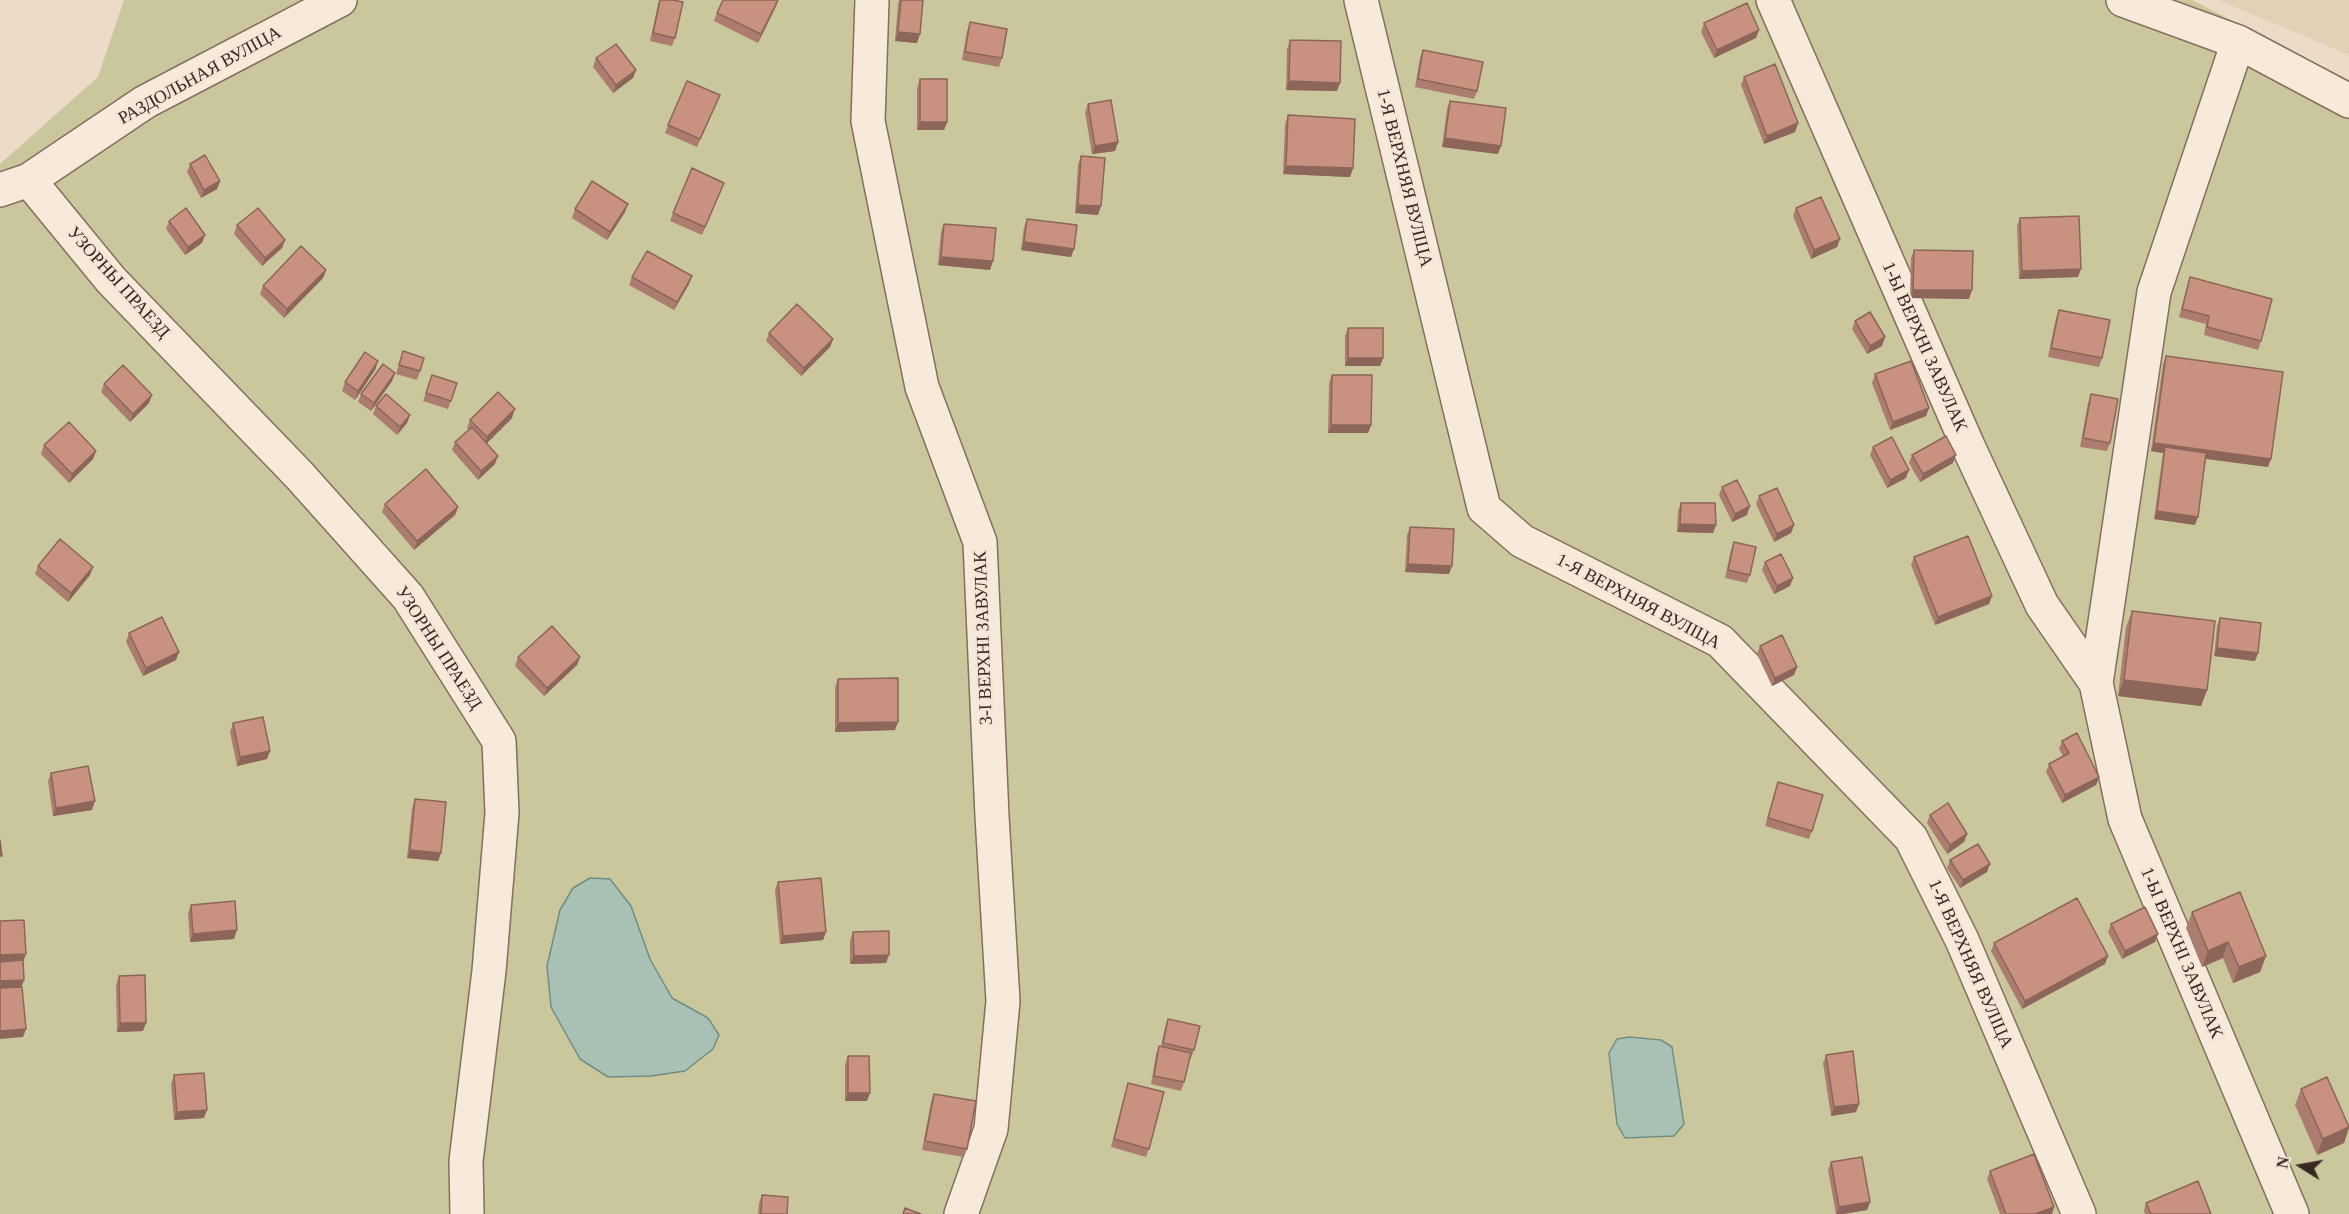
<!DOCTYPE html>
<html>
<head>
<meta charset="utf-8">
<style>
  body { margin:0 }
  #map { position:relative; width:2349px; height:1214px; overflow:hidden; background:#ecdbc8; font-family:"Times New Roman",serif }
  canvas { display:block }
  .north { position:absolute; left:2271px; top:1136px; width:60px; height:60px; -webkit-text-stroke:4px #f4e6d7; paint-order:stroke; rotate:281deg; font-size:16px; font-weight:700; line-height:24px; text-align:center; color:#382821 }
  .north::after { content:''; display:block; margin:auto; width:21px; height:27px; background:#382821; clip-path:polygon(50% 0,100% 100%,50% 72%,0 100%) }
</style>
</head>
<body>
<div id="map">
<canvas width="2349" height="1214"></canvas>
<div class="north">N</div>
</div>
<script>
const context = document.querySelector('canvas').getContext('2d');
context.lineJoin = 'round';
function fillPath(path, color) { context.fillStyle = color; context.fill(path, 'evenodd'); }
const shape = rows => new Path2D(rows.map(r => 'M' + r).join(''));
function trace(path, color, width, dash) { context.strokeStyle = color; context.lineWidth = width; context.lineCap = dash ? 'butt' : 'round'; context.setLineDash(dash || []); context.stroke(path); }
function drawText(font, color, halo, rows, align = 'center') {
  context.font = font + ' "Times New Roman",serif'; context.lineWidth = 4.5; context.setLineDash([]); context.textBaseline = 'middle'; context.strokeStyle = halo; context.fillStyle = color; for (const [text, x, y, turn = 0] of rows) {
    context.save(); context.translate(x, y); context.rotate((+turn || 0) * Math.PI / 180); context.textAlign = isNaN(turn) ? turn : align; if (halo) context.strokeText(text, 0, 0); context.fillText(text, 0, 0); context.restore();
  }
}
const farmland = shape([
  [2218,0,2349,0,2349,55,2249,13]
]);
const green = shape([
  [124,0,2192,0,2349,80,2349,1214,0,1214,0,164,98,77]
]);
const water = shape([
  [590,878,610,879,631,906,650,959,672,998,708,1018,719,1035,713,1049,685,1071,651,1076,608,1077,580,1059,551,1007,547,966,560,910,573,888,590,878],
  [1629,1037,1661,1040,1672,1047,1684,1124,1674,1136,1625,1138,1617,1124,1609,1053,1617,1039,1629,1037]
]);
const minor = shape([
  [872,0,868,121,922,387,980,542,992,816,1003,1001,991,1129,961,1214],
  [1361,0,1484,508,1522,541,1720,641,1911,838,1962,940,2079,1214],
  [1773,0,1968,446,2042,605,2096,683],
  [2123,0,2238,42,2349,101],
  [2238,42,2154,292,2096,683,2125,819,2292,1214],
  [29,180,111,280,300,476,408,597,499,741,502,813,489,971,466,1161,467,1214],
  [0,190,29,180,145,102,340,0]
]);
const wall = shape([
  [659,0,675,38,672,46,650,41],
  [899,0,923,0,917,43,895,41,898,4],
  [777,4,758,43,714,21,717,13],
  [970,22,1002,58,999,67,962,60,967,31],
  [1704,23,1756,38,1714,58,1701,32],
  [1290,40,1337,91,1286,90,1287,49],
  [1423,50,1477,91,1474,99,1415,87,1420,58],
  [596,58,636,70,633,78,613,93,593,67],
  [1744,77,1798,123,1795,132,1764,144,1741,85],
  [920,79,947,122,944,130,917,130,917,88],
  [1450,101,1498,154,1442,147,1447,109],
  [717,103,697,147,665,133,668,125],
  [1088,104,1118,142,1115,151,1092,154,1085,112],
  [1288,115,1353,168,1350,177,1283,174,1285,124],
  [1081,156,1098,215,1075,213,1078,164],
  [190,164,220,181,217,189,201,198,187,172],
  [721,191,702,235,670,221,673,213],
  [1796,208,1840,239,1837,247,1811,259,1793,216],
  [575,209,625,212,607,240,572,218],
  [2020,218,2078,277,2019,279,2017,226],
  [1027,219,1071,257,1021,250,1024,227],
  [169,221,202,243,185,255,166,229],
  [944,224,990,270,938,265,941,232],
  [237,225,285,240,282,248,262,266,234,234],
  [1914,250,1969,299,1910,298,1911,258],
  [326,270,323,278,284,318,260,294,263,286],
  [692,276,689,284,674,310,629,285,632,277],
  [2190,277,2261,341,2258,350,2204,335,2206,324,2179,317],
  [2059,310,2102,358,2099,367,2048,357,2056,318],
  [1855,321,1882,346,1867,354,1852,329],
  [1348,328,1383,358,1380,366,1345,366,1345,336],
  [769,333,833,339,830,347,801,376,766,341],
  [403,351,420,371,417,380,396,374],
  [2166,356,2268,467,2206,459,2195,525,2154,519,2163,453,2151,451,2163,364],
  [378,361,375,370,355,400,342,391,345,382],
  [395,373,392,381,371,411,358,402,361,394],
  [1875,374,1929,408,1926,416,1890,430,1872,383],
  [432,375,457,383,448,409,423,401],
  [1332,375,1371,425,1368,433,1328,433,1329,383],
  [104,384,149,403,130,422,101,392],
  [2091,394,2110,443,2107,451,2080,447,2088,403],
  [376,406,410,415,407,423,397,435,373,414],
  [512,418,487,443,495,464,478,480,452,450,455,442,469,430,467,428,470,420],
  [44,445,96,451,93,459,69,483,41,454],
  [1873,447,1906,478,1887,488,1870,455],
  [1912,455,1953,463,1920,482,1909,463],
  [1722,487,1747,515,1732,522,1719,495],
  [1759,496,1794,525,1791,533,1774,542,1756,504],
  [1681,503,1716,525,1713,533,1677,532,1678,511],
  [385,504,458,507,455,515,414,550,382,512],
  [1410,527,1449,574,1405,572,1407,535],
  [1734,542,1750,575,1747,583,1725,578,1731,550],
  [1914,557,1989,604,1935,625,1911,565],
  [1765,562,1790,586,1774,594,1762,570],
  [38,566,90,575,68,602,35,574],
  [2132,611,2207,690,2201,706,2118,696,2126,627],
  [2220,618,2255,661,2214,656,2217,626],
  [129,633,176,660,143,676,126,642],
  [1760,646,1797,667,1794,675,1772,686,1757,654],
  [518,657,580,657,577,665,544,696,515,666],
  [838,679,895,730,835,732,835,687],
  [233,723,270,751,267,759,237,766,230,732],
  [2062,741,2099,777,2096,785,2062,803,2046,772,2049,764,2063,756,2059,749],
  [51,773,92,810,53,816,48,781],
  [1778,782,1812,831,1809,839,1765,826],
  [415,799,441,853,438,861,407,858,412,808],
  [1930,815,1967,834,1964,842,1947,854,1927,823],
  [1950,860,1987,872,1960,888,1947,868],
  [778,882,826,932,823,940,780,944,775,890],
  [191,905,234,939,190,942,188,913],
  [2192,912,2266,956,2260,972,2233,983,2223,958,2202,967,2186,928],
  [2111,924,2155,942,2122,959,2108,932],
  [853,932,886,963,850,964,850,940],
  [1994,943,2105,964,2022,1009,1991,951],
  [119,976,143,1031,117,1032,116,985],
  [1168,1019,1194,1050,1191,1058,1190,1058,1184,1082,1181,1091,1151,1084,1156,1054,1159,1046,1161,1046,1165,1027],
  [1826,1055,1859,1104,1856,1112,1831,1116,1823,1063],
  [848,1056,867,1101,845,1101,845,1064],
  [174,1075,204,1118,174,1120,171,1084],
  [1128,1083,1149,1149,1146,1157,1111,1147],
  [2301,1089,2349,1126,2349,1128,2344,1143,2317,1155,2295,1105],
  [934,1094,967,1149,964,1157,922,1150,931,1102],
  [1831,1162,1870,1202,1867,1210,1843,1214,1836,1214,1828,1170],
  [1990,1171,2054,1207,2052,1214,2000,1214,1987,1179],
  [762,1195,787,1214,758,1214,759,1203],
  [2146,1203,2211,1214,2145,1214,2144,1211]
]);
const shadedWall = shape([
  [779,0,777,4,758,43,761,34],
  [1759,30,1756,38,1714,58,1717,50],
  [898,32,920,34,917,43,895,41],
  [636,70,633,78,613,93,616,85],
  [1289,81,1340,83,1337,91,1286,90],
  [920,122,947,122,944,130,917,130],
  [1798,123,1795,132,1764,144,1767,136],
  [1445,138,1501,146,1498,154,1442,147],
  [1118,142,1115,151,1092,154,1095,146],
  [1286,166,1353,168,1350,177,1283,174],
  [220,181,217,189,201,198,204,190],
  [628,204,625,212,607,240,610,232],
  [1078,205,1101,206,1098,215,1075,213],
  [205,235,202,243,185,255,188,247],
  [1840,239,1837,247,1811,259,1814,250],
  [285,240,282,248,262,266,265,258],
  [1024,242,1074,249,1071,257,1021,250],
  [941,257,993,261,990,270,938,265],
  [2081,269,2078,277,2019,279,2022,271],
  [326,270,323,278,284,318,287,309],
  [692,276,689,284,674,310,677,302],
  [1913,290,1972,290,1969,299,1910,298],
  [1885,337,1882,346,1867,354,1870,346],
  [833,339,830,347,801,376,804,368],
  [1348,358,1383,358,1380,366,1345,366],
  [378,361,375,370,355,400,358,391],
  [395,373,392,381,371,411,374,403],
  [152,395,149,403,130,422,133,414],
  [1929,408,1926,416,1890,430,1893,422],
  [515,409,512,418,484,446,487,437],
  [410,415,407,423,397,435,400,427],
  [1331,425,1371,425,1368,433,1328,433],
  [2154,443,2271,459,2268,467,2164,453,2165,447,2163,453,2151,451],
  [96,451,93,459,69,483,72,474],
  [1956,455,1953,463,1920,482,1923,474],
  [498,456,495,464,478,480,481,471],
  [1909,470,1906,478,1887,488,1890,480],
  [1750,506,1747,515,1732,522,1735,514],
  [458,507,455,515,414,550,417,541],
  [2157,511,2198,517,2195,525,2154,519],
  [1680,524,1716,525,1713,533,1677,532],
  [1794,525,1791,533,1774,542,1777,534],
  [1408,564,1452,566,1449,574,1405,572],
  [93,567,90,575,68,602,71,593],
  [1793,578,1790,586,1774,594,1777,586],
  [1992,596,1989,604,1935,625,1938,617],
  [2217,648,2258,653,2255,661,2214,656],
  [179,652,176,660,143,676,146,668],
  [580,657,577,665,544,696,547,688],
  [1797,667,1794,675,1772,686,1775,678],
  [2124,680,2207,690,2201,706,2118,696],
  [898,722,895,730,835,732,838,723],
  [270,751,267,759,237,766,240,757],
  [2099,777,2096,785,2062,803,2065,795],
  [95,801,92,810,53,816,56,808],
  [1967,834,1964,842,1947,854,1950,845],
  [410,850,441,853,438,861,407,858],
  [1990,864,1987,872,1960,888,1963,880],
  [237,930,234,939,190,942,193,934],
  [826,932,823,940,780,944,783,936],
  [2158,934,2155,942,2122,959,2125,951],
  [2228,942,2223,958,2202,967,2208,951],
  [26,954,23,962,0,963,0,955],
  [889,955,886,963,850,964,854,956],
  [2108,956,2105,964,2022,1009,2025,1001],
  [2266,956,2260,972,2233,983,2239,967],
  [24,980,21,988,0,990,0,981],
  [120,1023,146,1023,143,1031,117,1032],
  [26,1029,23,1037,0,1039,0,1031],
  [848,1093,870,1093,867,1101,845,1101],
  [1859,1104,1856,1112,1831,1116,1834,1107],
  [207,1110,204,1118,174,1120,177,1112],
  [2349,1127,2344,1143,2317,1155,2323,1139],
  [1870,1202,1867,1210,1843,1214,1836,1214,1839,1207],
  [2054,1207,2052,1214,2035,1214]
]);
const building = shape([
  [660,0,673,0,683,2,675,38,653,33,660,0],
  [723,0,778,0,761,34,717,13,723,0],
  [901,0,923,0,920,34,898,32,901,0],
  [1747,3,1759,30,1717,50,1704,23,1747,3],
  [970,22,1007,29,1002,58,965,52,970,22],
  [1290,40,1341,41,1340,83,1289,81,1290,40],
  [616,44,636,70,616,85,596,58,616,44],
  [1423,50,1483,62,1477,91,1418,79,1423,50],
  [1775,64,1798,123,1767,136,1744,77,1775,64],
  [920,79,947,79,947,122,920,122,920,79],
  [687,81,720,95,700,139,668,125,687,81],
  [1111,100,1118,142,1095,146,1088,104,1111,100],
  [1450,101,1506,108,1501,146,1445,138,1450,101],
  [1288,115,1355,119,1353,168,1286,166,1288,115],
  [205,155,220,181,204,190,190,164,205,155],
  [1081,156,1105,158,1101,206,1078,205,1081,156],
  [692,168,724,183,705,227,673,213,692,168],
  [592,181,628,204,610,232,575,209,592,181],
  [1821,197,1840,239,1814,250,1796,208,1821,197],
  [186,208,205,235,188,247,169,221,186,208],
  [258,208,285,240,265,258,237,225,258,208],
  [2079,216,2081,269,2022,271,2020,218,2079,216],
  [1027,219,1077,225,1074,249,1024,242,1027,219],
  [944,224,996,228,993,261,941,257,944,224],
  [301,246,326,270,287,309,263,286,301,246],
  [1914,250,1973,251,1972,290,1913,290,1914,250],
  [647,251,692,276,677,302,632,277,647,251],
  [2190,277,2272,299,2261,341,2207,327,2209,316,2182,309,2190,277],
  [797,304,833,339,804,368,769,333,797,304],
  [2059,310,2110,320,2102,358,2051,348,2059,310],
  [1870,312,1885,337,1870,346,1855,321,1870,312],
  [1348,328,1383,328,1383,358,1348,358,1348,328],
  [403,351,424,358,420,371,399,365,403,351],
  [365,352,378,361,358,391,345,382,365,352],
  [2166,356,2283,372,2271,459,2154,443,2166,356],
  [1911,361,1929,408,1893,422,1875,374,1911,361],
  [383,364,395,373,374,403,361,394,383,364],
  [123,365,152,395,133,414,104,384,123,365],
  [432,375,457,383,451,401,426,393,432,375],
  [1332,375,1372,375,1371,425,1331,425,1332,375],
  [498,392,515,409,487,437,470,420,498,392],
  [386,394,410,415,400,427,376,406,386,394],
  [2091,394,2118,399,2110,443,2083,438,2091,394],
  [69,422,96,451,72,474,44,445,69,422],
  [472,427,498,456,481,471,455,442,472,427],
  [1946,436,1956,455,1923,474,1912,455,1946,436],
  [1892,437,1909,470,1890,480,1873,447,1892,437],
  [2165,447,2206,453,2198,517,2157,511,2165,447],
  [426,469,458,507,417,541,385,504,426,469],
  [1737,480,1750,506,1735,514,1722,487,1737,480],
  [1777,488,1794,525,1777,534,1759,496,1777,488],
  [1681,503,1715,503,1716,525,1680,524,1681,503],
  [1410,527,1454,529,1452,566,1408,564,1410,527],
  [1968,536,1992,596,1938,617,1914,557,1968,536],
  [60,539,93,567,71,593,38,566,60,539],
  [1734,542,1756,547,1750,575,1728,570,1734,542],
  [1781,554,1793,578,1777,586,1765,562,1781,554],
  [2132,611,2215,621,2207,690,2124,680,2132,611],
  [162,617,179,652,146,668,129,633,162,617],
  [2220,618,2261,623,2258,653,2217,648,2220,618],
  [552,626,580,657,547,688,518,657,552,626],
  [1782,635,1797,667,1775,678,1760,646,1782,635],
  [898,678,898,722,838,723,838,679,898,678],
  [263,717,270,751,240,757,233,723,263,717],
  [2077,733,2099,777,2065,795,2049,764,2069,753,2062,741,2077,733],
  [88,766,95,801,56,808,51,773,88,766],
  [1778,782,1823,795,1812,831,1768,818,1778,782],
  [415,799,446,802,441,853,410,850,415,799],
  [1948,803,1967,834,1950,845,1930,815,1948,803],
  [0,840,2,856,0,856,0,840],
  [1978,844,1990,864,1963,880,1950,860,1978,844],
  [821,878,826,932,783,936,778,882,821,878],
  [2240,892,2266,956,2239,967,2228,942,2208,951,2192,912,2240,892],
  [2077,898,2108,956,2025,1001,1994,943,2077,898],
  [235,901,237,930,193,934,191,905,235,901],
  [2145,907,2158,934,2125,951,2111,924,2145,907],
  [24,920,26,954,0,955,0,921,24,920],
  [889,931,889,955,854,956,853,932,889,931],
  [23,960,24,980,0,981,0,962,23,960],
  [145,975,146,1023,120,1023,119,976,145,975],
  [22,987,26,1029,0,1031,0,988,22,987],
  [1168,1019,1200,1026,1194,1050,1163,1043,1168,1019],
  [1159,1046,1191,1053,1184,1082,1154,1076,1159,1046],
  [1853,1051,1859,1104,1834,1107,1826,1055,1853,1051],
  [848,1056,869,1056,870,1093,848,1093,848,1056],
  [204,1073,207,1110,177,1112,174,1075,204,1073],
  [2327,1077,2349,1127,2323,1139,2301,1089,2327,1077],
  [1128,1083,1164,1092,1149,1149,1114,1139,1128,1083],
  [934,1094,976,1101,967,1149,925,1141,934,1094],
  [2034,1154,2054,1207,2035,1214,2006,1214,1990,1171,2034,1154],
  [1862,1157,1870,1202,1839,1207,1831,1162,1862,1157],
  [2198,1181,2211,1214,2151,1214,2146,1203,2198,1181],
  [762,1195,788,1197,787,1214,761,1214,762,1195],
  [905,1208,921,1214,903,1214,905,1208]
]);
const streetNames = [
  ["РАЗДОЛЬНАЯ ВУЛІЦА",200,76,-29],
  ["1-Я ВЕРХНЯЯ ВУЛІЦА",1404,178,76],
  ["УЗОРНЫ ПРАЕЗД",118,283,48],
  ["1-Ы ВЕРХНІ ЗАВУЛАК",1924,347,66],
  ["1-Я ВЕРХНЯЯ ВУЛІЦА",1638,602,28],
  ["3-І ВЕРХНІ ЗАВУЛАК",984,638,-92],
  ["УЗОРНЫ ПРАЕЗД",438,648,57],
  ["1-Ы ВЕРХНІ ЗАВУЛАК",2181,953,67],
  ["1-Я ВЕРХНЯЯ ВУЛІЦА",1970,964,66]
];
fillPath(farmland, '#e1d2b6');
fillPath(green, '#cac79c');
fillPath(water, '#a9c0b5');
trace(water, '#708e81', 1.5);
trace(minor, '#876d5e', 36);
trace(minor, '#f7eadb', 33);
fillPath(wall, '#ac7d6e');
fillPath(shadedWall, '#8c665a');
fillPath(building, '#c89180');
trace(building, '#8c665a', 1.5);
drawText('18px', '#382821', '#f4e6d7', streetNames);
</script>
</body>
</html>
